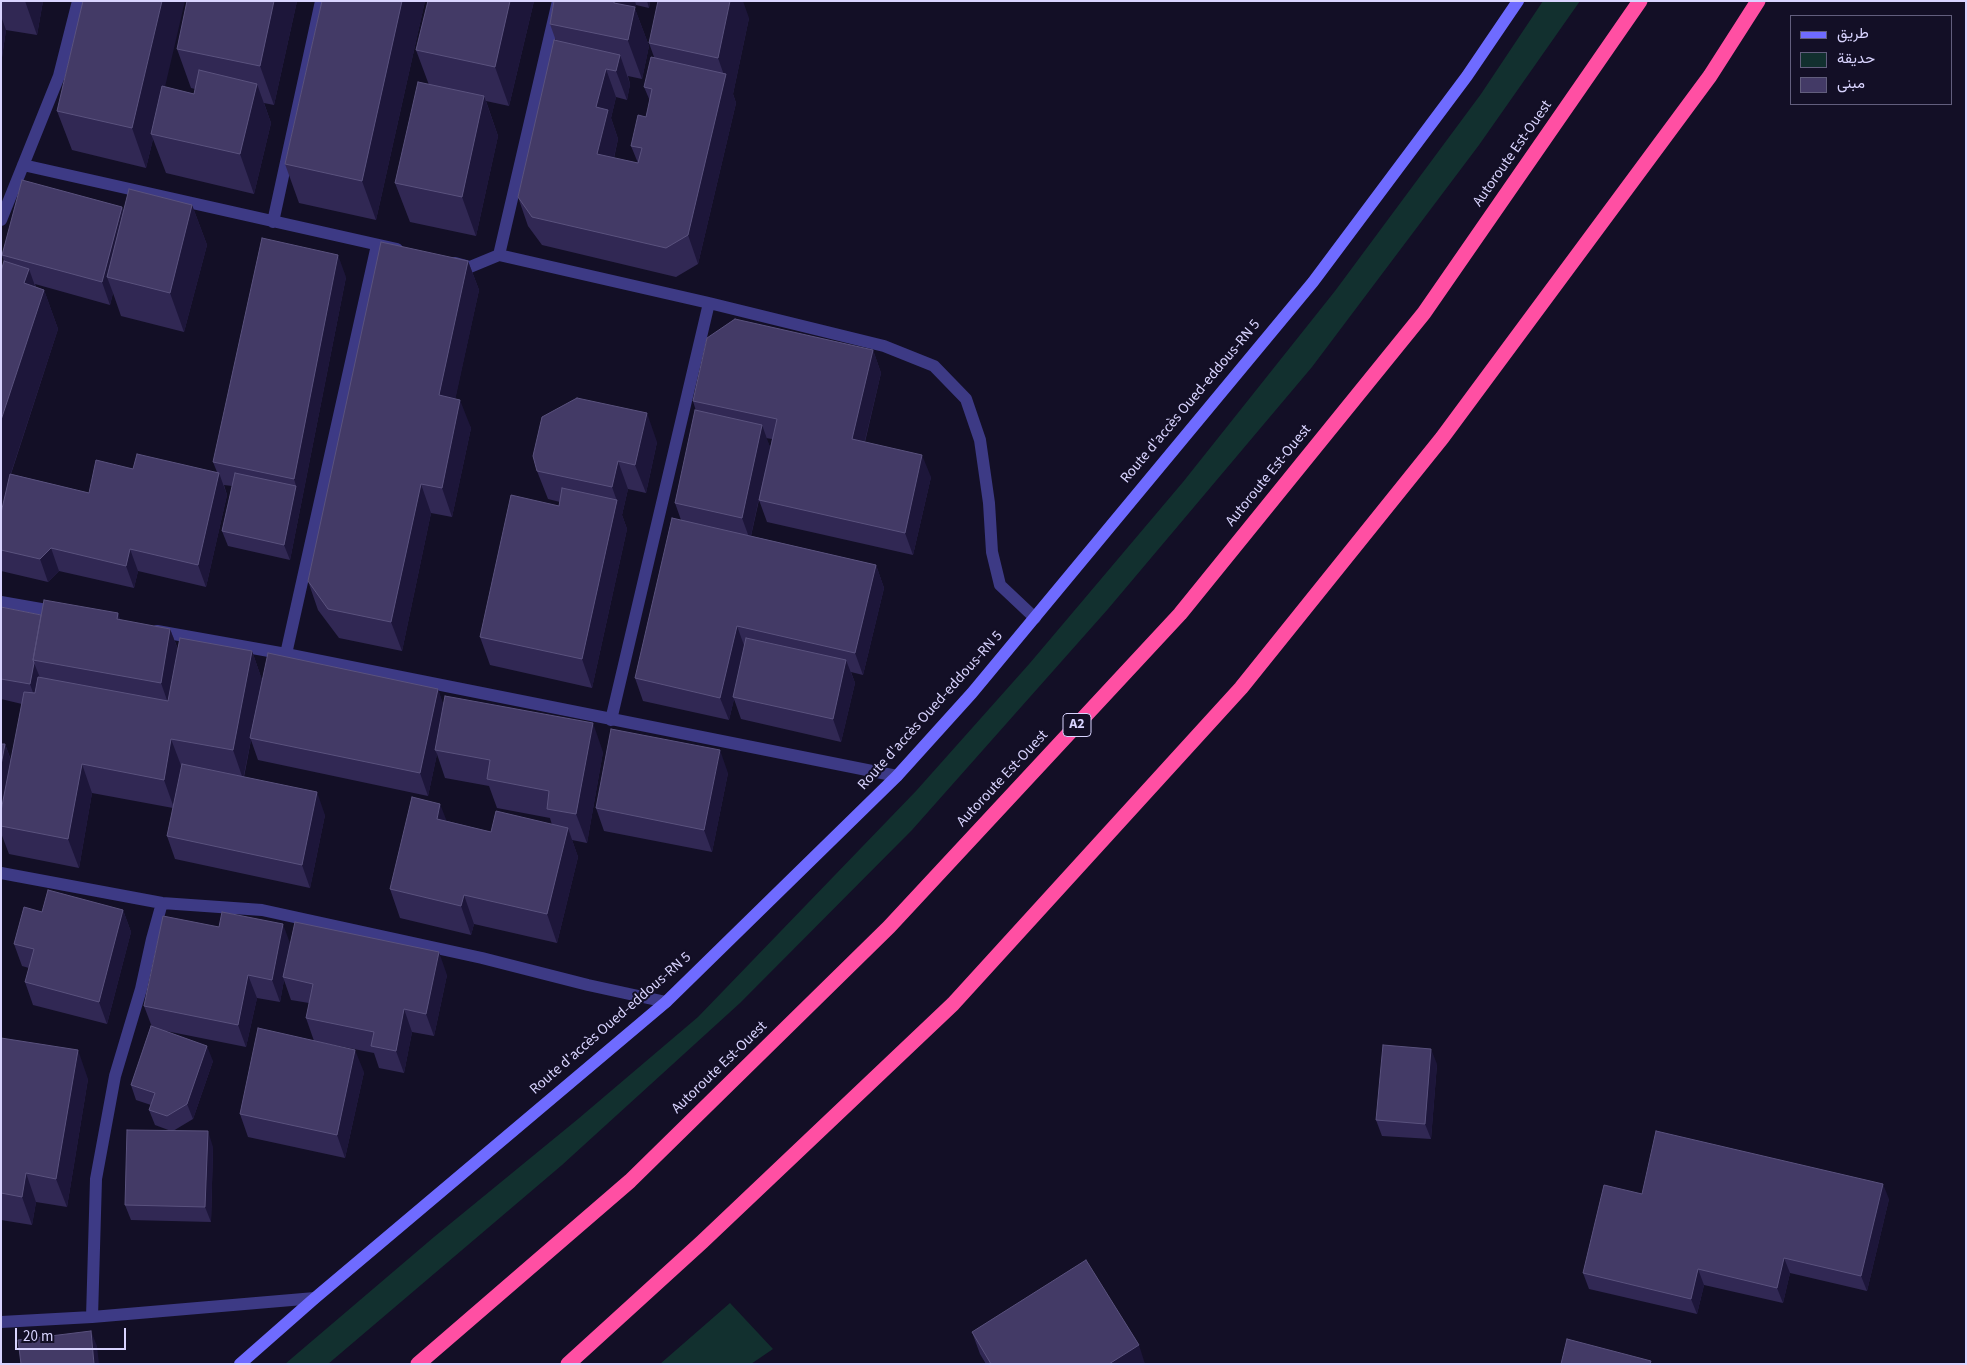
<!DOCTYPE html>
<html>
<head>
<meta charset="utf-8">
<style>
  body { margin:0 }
  #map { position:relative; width:1967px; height:1365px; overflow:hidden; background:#130f26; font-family:"Source Sans 3",Vazirmatn,sans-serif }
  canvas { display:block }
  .frame { position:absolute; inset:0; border:2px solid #d9d4ff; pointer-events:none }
  .legend { position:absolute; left:1790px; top:15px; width:162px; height:90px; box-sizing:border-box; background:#130f26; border:1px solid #625e7d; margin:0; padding:6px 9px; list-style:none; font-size:15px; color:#d9d4ff }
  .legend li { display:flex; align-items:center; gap:10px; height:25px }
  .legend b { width:25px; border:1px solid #625e7d }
  .scale { position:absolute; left:15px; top:1328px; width:111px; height:22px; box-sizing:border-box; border:2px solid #d9d4ff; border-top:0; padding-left:6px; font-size:15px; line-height:18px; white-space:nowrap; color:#d9d4ff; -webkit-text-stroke:4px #130f26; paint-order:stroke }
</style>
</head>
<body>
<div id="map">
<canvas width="1967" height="1365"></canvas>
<div class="frame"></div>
<ul class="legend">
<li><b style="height:6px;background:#6f6bff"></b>طريق</li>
<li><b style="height:14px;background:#12302f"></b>حديقة</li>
<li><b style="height:14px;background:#433a66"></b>مبنى</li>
</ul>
<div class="scale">20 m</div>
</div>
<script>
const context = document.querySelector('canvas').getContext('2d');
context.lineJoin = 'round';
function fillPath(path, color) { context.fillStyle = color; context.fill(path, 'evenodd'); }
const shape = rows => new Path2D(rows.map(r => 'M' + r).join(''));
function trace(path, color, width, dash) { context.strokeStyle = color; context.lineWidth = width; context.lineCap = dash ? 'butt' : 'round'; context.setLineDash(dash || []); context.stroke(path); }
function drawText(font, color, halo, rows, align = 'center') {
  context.font = font + ' "Source Sans 3",sans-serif'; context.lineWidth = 4; context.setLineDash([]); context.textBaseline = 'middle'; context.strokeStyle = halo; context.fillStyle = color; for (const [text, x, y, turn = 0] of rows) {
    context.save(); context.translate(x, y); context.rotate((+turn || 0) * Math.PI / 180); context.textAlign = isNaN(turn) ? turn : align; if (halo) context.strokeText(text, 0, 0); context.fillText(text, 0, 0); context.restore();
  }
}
const green = shape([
  [1543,1,1580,1,1479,145,1312,367,1108,609,912,830,740,1003,562,1165,328,1364,285,1364,434,1237,578,1119,698,1017,916,791,1030,663,1183,482,1335,291,1481,94],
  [730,1303,773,1349,751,1364,660,1364]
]);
const street = shape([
  [23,165,397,249],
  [1,220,59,76,78,1],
  [273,222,321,1],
  [499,255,558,1],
  [455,263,470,267,499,255,709,303,884,346,934,366,966,399,980,440,989,503,992,552,1000,585,1035,618],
  [1,602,58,612],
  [157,631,286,654,897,776],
  [286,654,377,245],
  [611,720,709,303],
  [1,873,162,903,262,910,482,958,588,985,666,1002],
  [92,1317,96,1179,115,1076,141,989,152,939,162,903],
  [1,1322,92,1317,315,1298]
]);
const secondary = shape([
  [240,1364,315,1298,666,1002,897,776,972,693,1313,282,1467,76,1518,1]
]);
const highway = shape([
  [418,1364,630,1181,889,927,1180,614,1424,313,1640,1],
  [568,1364,702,1242,953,1004,1241,688,1442,438,1710,76,1758,1]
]);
const wall = shape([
  [1,1,43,1,37,35,6,30,1,64],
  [297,1,274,105,264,103,271,123,254,194,166,173,153,139,146,168,72,150,57,111,165,87,194,94,195,89,191,88,177,49],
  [322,1,425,1,376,220,299,203,285,164],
  [428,1,534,1,509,106,486,101,498,136,476,236,410,222,395,183,429,85,416,50],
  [554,1,650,1,649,8,636,5,635,9,649,46,642,79,628,76,630,84,627,100,616,97,611,118,618,139,614,158,638,163,631,146,646,117,650,101,644,87,654,57,649,43,749,18,733,94,736,103,698,264,676,277,542,245,528,226,518,197,556,41,550,24],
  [192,205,207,245,184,332,121,316,113,293,110,305,35,284,36,287,44,290,58,329,11,474,89,493,133,469,217,472,213,462,346,277,290,560,228,546,222,531,232,486,224,485,227,495,206,587,138,571,134,588,59,571,48,582,1,571,1,271,4,262,2,255,122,207,124,211],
  [468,261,479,290,455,399,471,428,452,517,431,513,402,651,339,638,318,610,308,581],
  [873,350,881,373,865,442,931,477,913,555,767,522,759,500,751,536,876,565,884,588,863,675,851,672,855,683,841,742,741,719,734,699,729,720,643,701,635,678,681,520,675,503,696,411,693,401],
  [766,438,772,439,761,488,770,447],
  [657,442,646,493,628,489,622,515,627,529,592,688,490,665,480,637,559,506,560,502,548,499,537,471],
  [1,607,41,615,118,613,120,620,170,629,178,649,252,651,262,680,438,689,443,705,603,752,587,843,572,840,578,857,557,943,474,924,471,935,400,918,390,889,447,821,491,832,552,825,550,818,497,808,489,786,445,778,437,754,428,796,258,760,251,740,244,777,325,815,310,888,175,859,167,836,173,808,92,793,79,868,9,854,1,833,1,744,5,744,11,760,22,704,1,699],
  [728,773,712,852,604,831,596,808],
  [123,910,131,932,107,1024,33,1005,25,982,29,968,22,966,14,944,42,912],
  [290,944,447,975,434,1036,412,1032,404,1073,379,1068,374,1053,314,1041,306,1018,309,1003,291,1000,284,980,280,1002,257,998,246,1047,166,1031,213,1061,193,1119,173,1131,213,1147,211,1222,131,1220,125,1205,171,1131,155,1125,149,1110,151,1105,136,1100,131,1085,152,1027,144,1006],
  [1,1038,88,1079,67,1207,36,1202,32,1225,1,1220],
  [1437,1064,1431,1139,1382,1136,1376,1120],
  [364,1072,345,1158,248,1137,240,1114],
  [1642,1194,1889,1199,1867,1291,1790,1273,1783,1303,1704,1285,1697,1314,1589,1289,1583,1273],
  [972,1332,1145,1364,986,1364,980,1354]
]);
const shadedWall = shape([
  [25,1,43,1,37,35],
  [162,1,185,1,154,134,151,134,153,139,146,168,132,128],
  [274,1,297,1,274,105,260,66],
  [402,1,425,1,376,220,362,181],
  [510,1,534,1,509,106,495,67],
  [614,1,635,1,636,5,635,9,649,46,642,79,614,3],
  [647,1,650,1,649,8],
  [730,1,743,1,749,18,733,94,736,103,698,264,688,235,725,78,718,58],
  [1,16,6,30,1,64],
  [620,55,630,84,627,100,616,71],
  [606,69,616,97,611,118,618,139,608,183,597,154,596,107],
  [257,84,271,123,254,194,240,154],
  [484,96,498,136,476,236,462,197],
  [192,205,207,245,184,332,170,293],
  [122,207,130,229,107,277,113,293,110,305,102,282],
  [338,255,346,277,290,560,284,545,296,486,294,479],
  [468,261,479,290,450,424,439,395],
  [29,269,40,300,44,290,58,329,8,482,1,549,1,420,24,283],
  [873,350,881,373,860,461,852,439],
  [460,400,471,428,452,517,442,488],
  [647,413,657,442,646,493,635,465],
  [762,425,770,447,750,540,742,518],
  [922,455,931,477,913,555,905,533],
  [618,461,628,489,622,515,627,529,592,688,582,659,617,501,612,487],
  [219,473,227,495,206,587,198,565],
  [421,484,431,513,402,651,391,622],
  [51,548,59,571,48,582,40,559],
  [130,549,138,571,134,588,126,566],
  [876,565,884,588,863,675,855,653],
  [118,613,132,652,117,619],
  [737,626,745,648,733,697,734,699,729,720,720,698],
  [170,629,185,668,175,723,161,683],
  [252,651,262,680,250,738,251,740,243,779,233,750],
  [846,660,855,683,841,742,833,719],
  [34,663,43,685,38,707,30,684],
  [438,689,446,712,435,750,437,754,428,796,420,773],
  [593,723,603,752,587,843,576,814],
  [171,739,182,768,174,808,164,780],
  [5,744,13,767,1,826,1,765],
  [720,750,728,773,712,852,704,830],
  [82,764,92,793,79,868,68,839],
  [317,792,325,815,310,888,302,865],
  [440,804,451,832,437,819],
  [568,828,578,857,557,943,547,914],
  [464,895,474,924,471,935,461,906],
  [123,910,131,932,107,1024,99,1002],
  [283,924,291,946,283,977,284,980,280,1002,272,980],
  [439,952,447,975,434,1036,426,1014],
  [248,975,257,998,246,1047,238,1025],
  [404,1009,412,1032,404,1073,396,1051],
  [207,1046,213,1061,193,1119,187,1104],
  [1431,1049,1437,1064,1431,1139,1425,1124],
  [78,1050,88,1079,67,1207,56,1179],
  [355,1050,364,1072,345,1158,337,1135],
  [208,1131,213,1147,211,1222,205,1207],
  [26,1173,36,1202,32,1225,22,1197],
  [1883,1184,1889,1199,1867,1291,1861,1276],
  [1784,1258,1790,1273,1783,1303,1777,1288],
  [1698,1269,1704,1285,1697,1314,1691,1299],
  [91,1331,97,1346,99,1364,94,1364],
  [1139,1345,1145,1364,1109,1364]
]);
const building = shape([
  [83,1,162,1,132,128,57,111,83,1],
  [187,1,274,1,260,66,177,49,187,1],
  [322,1,402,1,362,181,285,164,322,1],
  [428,1,510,1,495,67,416,50,428,1],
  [554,1,614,1,614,3,635,7,628,40,550,24,554,1],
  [658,1,730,1,718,58,649,43,658,1],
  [554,40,620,55,616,71,606,69,596,107,608,110,597,154,638,163,642,148,631,146,638,115,646,117,652,89,644,87,651,57,726,74,688,235,666,248,532,217,518,197,554,40],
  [199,70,257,84,240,154,151,134,162,86,194,94,199,70],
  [418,82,484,96,462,197,395,183,418,82],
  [22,180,122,207,102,282,2,255,22,180],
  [129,189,192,205,170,293,107,277,129,189],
  [262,238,338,255,294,479,213,462,262,238],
  [381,242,468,261,439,395,460,400,442,488,421,484,391,622,328,609,308,581,381,242],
  [4,261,29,269,24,283,44,290,1,420,1,271,4,261],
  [735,319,873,350,852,439,922,455,905,533,759,500,777,419,693,401,707,338,735,319],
  [577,398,647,413,635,465,618,461,612,487,537,471,533,456,542,417,577,398],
  [695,410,762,425,742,518,675,503,695,410],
  [137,454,219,473,198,565,130,549,126,566,51,548,40,559,1,550,1,513,10,474,89,493,96,460,133,469,137,454],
  [235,473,296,486,284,545,222,531,235,473],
  [562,488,617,500,582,659,480,637,511,495,559,506,562,488],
  [672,518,876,565,855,653,737,626,720,698,635,678,672,518],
  [44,600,118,613,117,619,170,629,161,683,33,660,44,600],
  [1,607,41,615,33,660,34,663,30,684,1,679,1,607],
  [180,638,252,651,233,750,171,739,164,780,82,764,68,839,1,826,1,811,24,692,35,693,38,677,168,701,180,638],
  [746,638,846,660,833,719,733,697,746,638],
  [268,653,438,689,420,773,250,738,268,653],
  [445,696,593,723,576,814,547,809,549,791,487,779,490,760,435,750,445,696],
  [611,729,720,750,704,830,596,808,611,729],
  [1,744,5,744,1,765,1,744],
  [182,764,317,792,302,865,167,836,182,764],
  [412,797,440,804,437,819,491,832,496,811,568,828,547,914,464,895,461,906,390,889,412,797],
  [48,890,123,910,99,1002,25,982,34,949,14,944,24,907,42,912,48,890],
  [222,912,283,924,272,980,248,975,238,1025,144,1006,163,916,219,927,222,912],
  [295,922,439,952,426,1014,404,1009,396,1051,371,1046,374,1032,306,1018,313,984,283,977,295,922],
  [151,1026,207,1046,187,1104,167,1116,149,1110,155,1093,131,1085,151,1026],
  [258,1028,355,1050,337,1135,240,1114,258,1028],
  [1,1038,78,1050,56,1179,26,1173,22,1197,1,1193,1,1038],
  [1383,1045,1431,1049,1425,1124,1376,1120,1383,1045],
  [127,1130,208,1131,205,1207,125,1205,127,1130],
  [1656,1131,1883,1184,1861,1276,1784,1258,1777,1288,1698,1269,1691,1299,1583,1273,1604,1185,1642,1194,1656,1131],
  [1086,1260,1139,1345,1109,1364,991,1364,972,1332,1086,1260],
  [91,1331,94,1364,21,1364,18,1340,91,1331],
  [1567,1339,1651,1361,1650,1364,1561,1364,1567,1339]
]);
const shields = [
  [1077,725,28]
];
const shieldNames = [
  ["A2",1077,725]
];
const streetNames = [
  ["Autoroute Est-Ouest",1513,154,-55],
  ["Route d'accès Oued-eddous-RN 5",1191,402,-50],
  ["Autoroute Est-Ouest",1269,476,-51],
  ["Route d'accès Oued-eddous-RN 5",931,711,-48],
  ["Autoroute Est-Ouest",1003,779,-47],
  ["Route d'accès Oued-eddous-RN 5",611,1024,-41],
  ["Autoroute Est-Ouest",720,1068,-44]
];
fillPath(green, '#12302f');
trace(street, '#3d3a85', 12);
trace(secondary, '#6f6bff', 12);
trace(highway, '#ff4fa3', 15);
fillPath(wall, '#312854');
fillPath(shadedWall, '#1d163a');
fillPath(building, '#433a66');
trace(building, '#5a527e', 1);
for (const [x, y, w] of shields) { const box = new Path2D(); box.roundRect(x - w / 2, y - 11.5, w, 23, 4); context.fillStyle = '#130f26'; context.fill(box); trace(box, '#d9d4ff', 1); }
drawText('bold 14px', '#d9d4ff', null, shieldNames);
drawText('15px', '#d9d4ff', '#130f26', streetNames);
</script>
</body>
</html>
